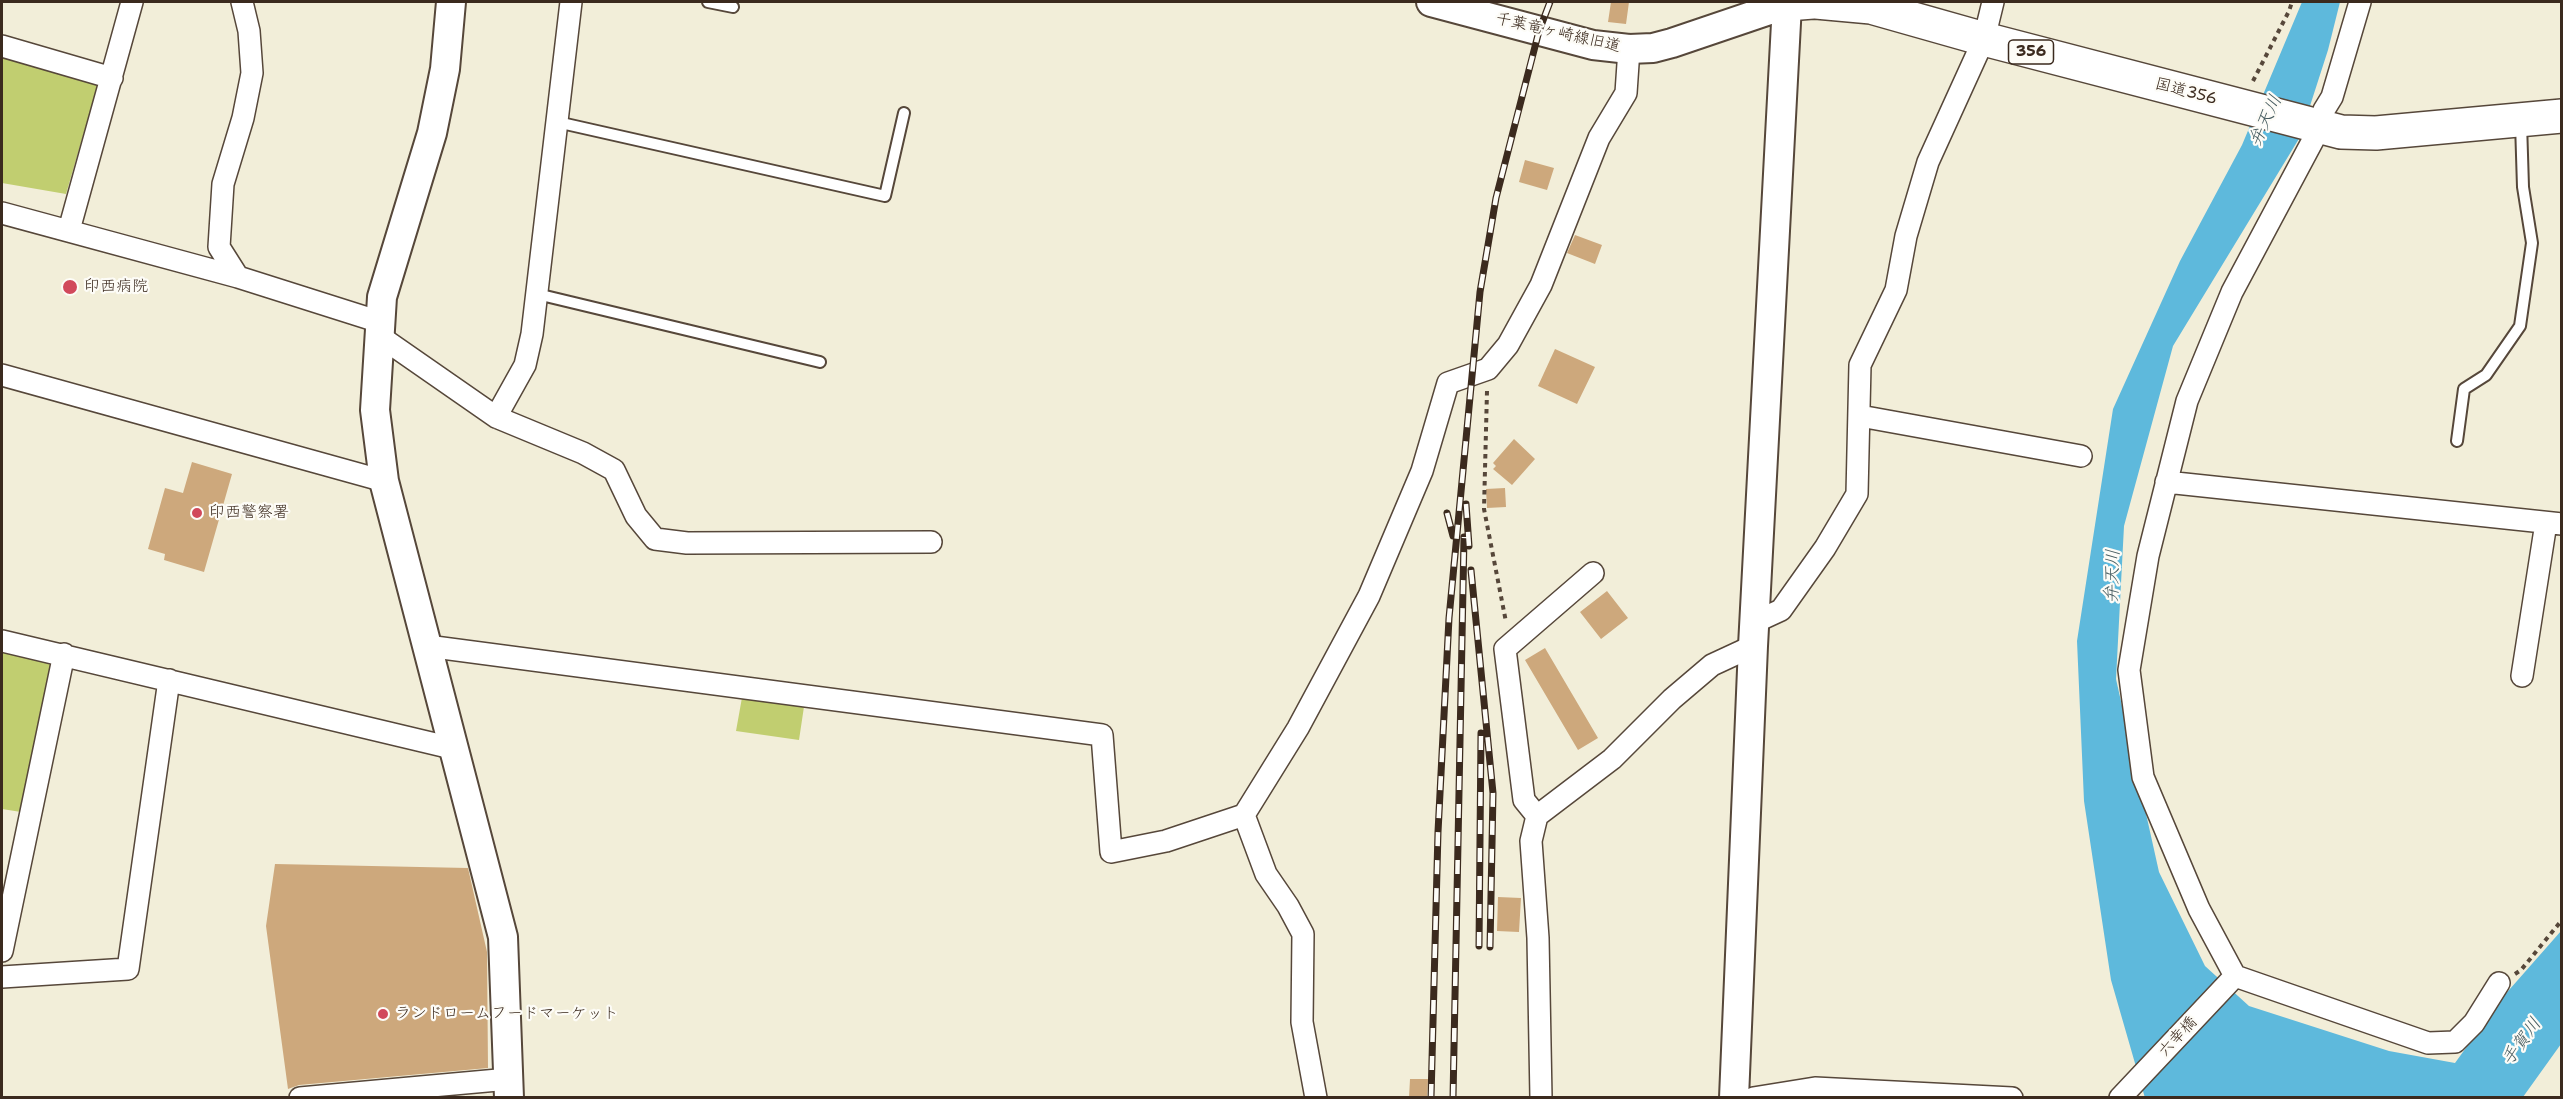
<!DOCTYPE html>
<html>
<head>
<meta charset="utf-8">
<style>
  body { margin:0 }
  #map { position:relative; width:2563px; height:1099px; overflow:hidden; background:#f2eed9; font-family:"Shantell Sans",sans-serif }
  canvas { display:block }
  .frame { position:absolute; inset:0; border:3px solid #3b2a1e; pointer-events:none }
</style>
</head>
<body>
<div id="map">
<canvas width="2563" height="1099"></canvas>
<div class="frame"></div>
</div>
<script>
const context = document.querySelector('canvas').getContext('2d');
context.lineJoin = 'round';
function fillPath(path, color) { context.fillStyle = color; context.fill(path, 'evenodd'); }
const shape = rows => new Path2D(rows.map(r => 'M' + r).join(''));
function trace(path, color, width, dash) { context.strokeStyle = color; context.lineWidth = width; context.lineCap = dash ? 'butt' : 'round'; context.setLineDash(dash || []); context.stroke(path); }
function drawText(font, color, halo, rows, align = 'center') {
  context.font = font + ' "Shantell Sans","Klee One",sans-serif'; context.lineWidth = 4.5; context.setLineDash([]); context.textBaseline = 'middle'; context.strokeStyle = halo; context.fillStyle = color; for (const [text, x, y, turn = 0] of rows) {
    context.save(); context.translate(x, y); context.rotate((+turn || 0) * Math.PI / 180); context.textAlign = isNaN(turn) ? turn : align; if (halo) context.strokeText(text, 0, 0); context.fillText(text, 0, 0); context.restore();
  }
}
const green = shape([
  [2,54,98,84,66,194,2,183],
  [2,645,53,659,21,812,2,809],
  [743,692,805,700,799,740,736,731]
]);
const water = shape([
  [2302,2,2340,2,2328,50,2300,137,2173,346,2124,526,2116,679,2159,872,2205,966,2249,1006,2389,1051,2455,1063,2502,998,2561,931,2561,1044,2523,1097,2145,1098,2111,980,2084,801,2077,641,2113,409,2180,261,2242,145]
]);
const building = shape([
  [1611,2,1629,2,1626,24,1608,22],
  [1525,160,1554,168,1547,190,1519,182],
  [1575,235,1602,245,1595,264,1567,253],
  [1555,349,1595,367,1577,404,1538,386],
  [1514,439,1535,459,1512,485,1493,469,1496,466,1493,463],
  [192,462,232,474,204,572,164,560,165,554,148,549,165,488,183,493],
  [1505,488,1506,507,1487,508,1486,489],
  [1607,591,1628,618,1601,639,1580,612],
  [1545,648,1598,738,1578,750,1525,660],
  [275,864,468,868,487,952,488,1068,299,1085,288,1089,266,926],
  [1498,897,1521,898,1519,932,1497,931],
  [1410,1079,1428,1079,1427,1098,1409,1098]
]);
const path = shape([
  [2253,81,2289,11,2292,2],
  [1487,391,1484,509,1506,622],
  [2515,974,2521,970,2562,920]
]);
const lane = shape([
  [708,2,733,7],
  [557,122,885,196,904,113],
  [537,294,820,362],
  [2457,441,2464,389,2486,375,2520,326,2532,243,2523,187,2521,123]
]);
const street = shape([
  [2360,2,2332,97,2324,110,2320,127,2232,292,2187,401,2148,556,2129,670,2143,777,2199,909,2235,976,2428,1043,2455,1042,2474,1023,2499,983],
  [2,46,112,78],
  [2,213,238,277,380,322],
  [69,230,132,2],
  [238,277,219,247,223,184,243,118,252,73,249,31,242,2],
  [378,335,496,417,583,453,614,470,636,516,655,539,687,543,931,542],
  [2,375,384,481],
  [1860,416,2081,456],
  [496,417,525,365,532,334,571,2],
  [2166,482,2562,524],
  [1755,622,1781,610,1825,548,1857,494,1860,365,1896,290,1906,236,1928,162,1984,39,1993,2],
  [2,641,456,749],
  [427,646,1102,735,1111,852,1166,841,1244,815],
  [2522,676,2546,523],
  [1537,816,1524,800,1505,649,1593,573],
  [2,951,64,654],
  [2,977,128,969,169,680],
  [300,1098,509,1079],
  [1316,1098,1302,1022,1303,934,1288,906,1266,874,1244,815,1298,728,1369,596,1422,471,1448,383,1488,369,1508,345,1541,285,1599,138,1626,93,1629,49],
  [1541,1098,1538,938,1531,841,1537,816,1612,759,1672,699,1712,665,1753,646],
  [1753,1098,1815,1088,2012,1098],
  [2120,1098,2235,976]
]);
const secondary = shape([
  [451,2,445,69,432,133,382,297,375,410,384,481,503,937,509,1098],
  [1431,2,1593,45,1629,49,1653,48,1672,43,1787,4,1753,646,1734,1098]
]);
const highway = shape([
  [1787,2,1787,4,1813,2],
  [1816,2,1871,7,1984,39,2341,132,2376,133,2562,116]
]);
const rail = shape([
  [1466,504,1469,546],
  [1447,513,1453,536],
  [1471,570,1493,793,1490,947],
  [1479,946,1481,733],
  [1431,1098,1438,832,1449,618,1480,292,1496,198,1539,31,1550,2],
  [1453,1098,1464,537]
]);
const markers = [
  [70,287,8,"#d1495b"],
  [197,513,6,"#d1495b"],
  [383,1014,6,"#d1495b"]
];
const shields = [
  [2031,52,45]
];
const shieldNames = [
  ["356",2031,52]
];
const streetNames = [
  ["千葉竜ヶ崎線旧道",1558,33,13],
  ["国道356",2186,92,15],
  ["六幸橋",2178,1037,-47]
];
const poiNames = [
  ["印西病院",84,287],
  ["印西警察署",209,513],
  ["ランドロームフードマーケット",395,1014]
];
const waterNames = [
  ["弁天川",2266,121,-65],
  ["弁天川",2113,576,-88],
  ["手賀川",2522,1042,-54]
];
fillPath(green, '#c1ce70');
fillPath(water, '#5eb9dc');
fillPath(building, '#cda87c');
trace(lane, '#56473a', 14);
trace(street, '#56473a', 24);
trace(secondary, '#56473a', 32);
trace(highway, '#56473a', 36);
trace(path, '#56473a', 4, [4.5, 4.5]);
trace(lane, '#fff', 10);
trace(street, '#fff', 21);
trace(secondary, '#fff', 28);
trace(highway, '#fff', 33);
trace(rail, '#3b2a1e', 7);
trace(rail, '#fdfcf7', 4.5, [14]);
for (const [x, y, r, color] of markers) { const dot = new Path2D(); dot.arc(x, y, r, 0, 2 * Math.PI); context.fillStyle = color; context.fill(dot); trace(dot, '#fdfcf7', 2); }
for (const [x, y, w] of shields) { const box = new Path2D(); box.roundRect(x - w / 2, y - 12, w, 24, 4.5); context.fillStyle = '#fdfcf7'; context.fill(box); trace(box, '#3b2a1e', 1.5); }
drawText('bold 15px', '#3b2a1e', null, shieldNames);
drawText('16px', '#3b2a1e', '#fdfcf7', streetNames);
drawText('16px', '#3b2a1e', '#fdfcf7', poiNames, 'left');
drawText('italic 18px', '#475c60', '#fdfcf7', waterNames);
</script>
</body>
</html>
